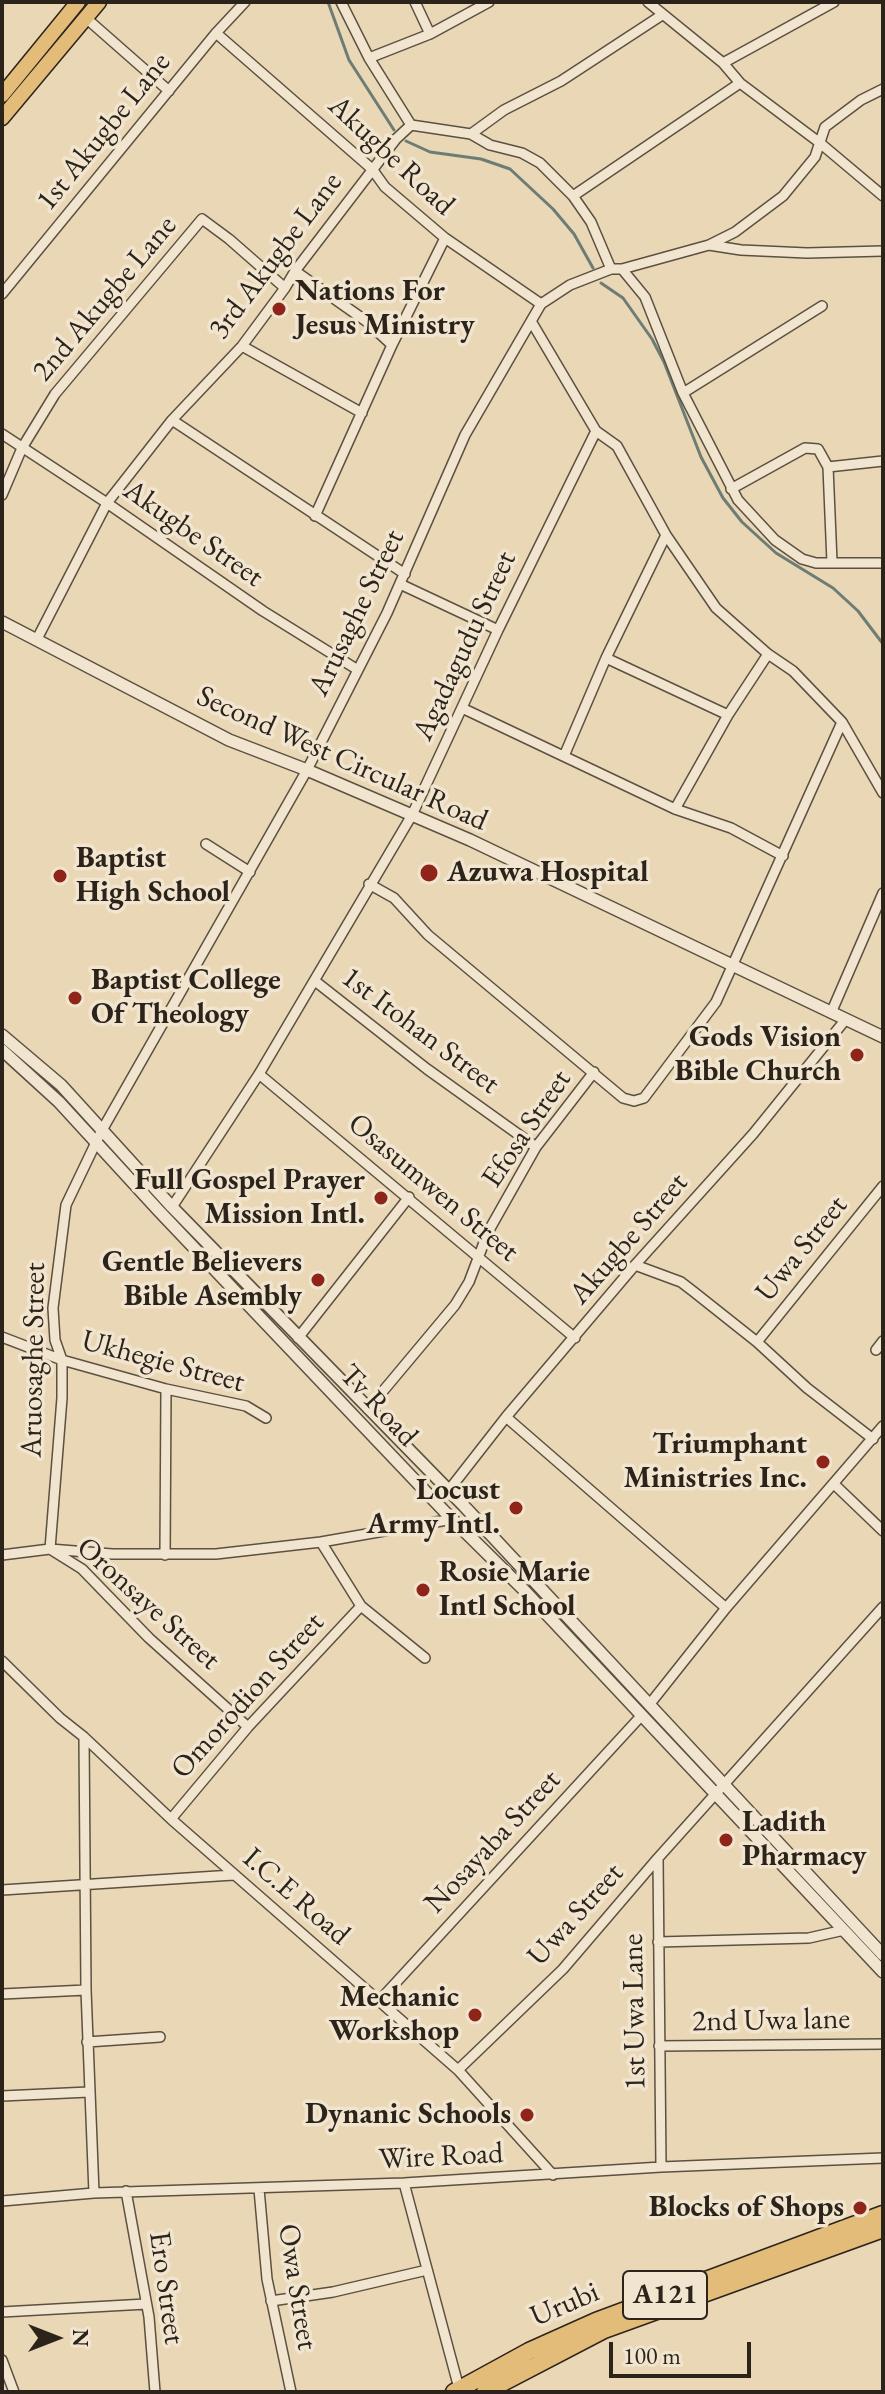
<!DOCTYPE html>
<html>
<head>
<meta charset="utf-8">
<style>
  body { margin:0 }
  #map { position:relative; width:885px; height:2394px; overflow:hidden; background:#e9d7b5; font-family:"EB Garamond",serif }
  canvas { display:block }
  .frame { position:absolute; inset:0; border:4px solid #2c241b; pointer-events:none }
  .north { position:absolute; left:16px; top:2298px; width:80px; height:80px; -webkit-text-stroke:6px #f1e5cf; paint-order:stroke; rotate:90deg; font-size:22px; font-weight:700; line-height:32px; text-align:center; color:#2c241b }
  .north::after { content:''; display:block; margin:auto; width:28px; height:36px; background:#2c241b; clip-path:polygon(50% 0,100% 100%,50% 72%,0 100%) }
  .scale { position:absolute; left:609px; top:2342px; width:142px; height:36px; box-sizing:border-box; border:4px solid #2c241b; border-top:0; padding-left:10px; font-size:24px; line-height:28px; white-space:nowrap; color:#2c241b; -webkit-text-stroke:6px #f1e5cf; paint-order:stroke }
</style>
</head>
<body>
<div id="map">
<canvas width="885" height="2394"></canvas>
<div class="frame"></div>
<div class="north">N</div>
<div class="scale">100 m</div>
</div>
<script>
const context = document.querySelector('canvas').getContext('2d');
context.lineJoin = 'round';
const shape = rows => new Path2D(rows.map(r => 'M' + r).join(''));
function trace(path, color, width, dash) { context.strokeStyle = color; context.lineWidth = width; context.lineCap = dash ? 'butt' : 'round'; context.setLineDash(dash || []); context.stroke(path); }
function drawText(font, color, halo, rows, align = 'center') {
  context.font = font + ' "EB Garamond",serif'; context.lineWidth = 7; context.setLineDash([]); context.textBaseline = 'middle'; context.strokeStyle = halo; context.fillStyle = color; for (const [text, x, y, turn = 0] of rows) {
    context.save(); context.translate(x, y); context.rotate((+turn || 0) * Math.PI / 180); context.textAlign = isNaN(turn) ? turn : align; if (halo) context.strokeText(text, 0, 0); context.fillText(text, 0, 0); context.restore();
  }
}
const stream = shape([
  [328,2,349,60,394,130],
  [406,141,430,152,481,159,510,169,553,209,574,234,593,268],
  [601,283,623,298,652,339,664,362,701,457,723,498,742,522,776,553,833,588,858,611,883,644]
]);
const minor = shape([
  [341,2,369,58,430,34,489,2],
  [415,2,430,34],
  [648,2,723,63,740,83,820,143,883,196],
  [86,18,169,91],
  [216,33,372,169,385,187,445,238,541,304],
  [369,58,411,125],
  [723,63,834,2],
  [471,134,504,110,561,81,662,15],
  [573,196,740,83],
  [709,245,735,232,783,196,815,157,825,127,861,100,883,89],
  [622,269,645,297,683,393,738,500,775,540,802,559,816,563,883,563],
  [295,271,366,321,392,345],
  [2,294,216,33,245,2],
  [531,321,596,431,617,446,666,535,716,608,768,654,793,671,842,722,883,793],
  [242,346,362,413],
  [683,393,822,306],
  [172,420,405,574],
  [2,434,107,503,263,611,358,670],
  [731,489,805,448,818,449,828,467],
  [2,495,22,448,55,394,202,219,229,239,285,288],
  [315,516,392,345,445,238],
  [832,562,828,467,883,461],
  [400,584,498,630],
  [37,639,107,503,172,420,242,346,285,288,295,271,396,139,411,125,471,134,490,145,522,153,540,163,573,196,591,222,611,269],
  [606,658,728,715],
  [462,708,675,809,731,828,783,856],
  [564,756,606,658,666,535],
  [675,809,728,715,768,654],
  [206,844,250,872],
  [369,884,394,898,428,935,623,1098,634,1101,644,1098,716,1002,842,722],
  [315,981,427,1069,536,1147],
  [831,1013,883,893],
  [259,1074,575,1338],
  [172,1207,259,1074,412,815,498,630,596,431],
  [635,1265,681,1282,694,1292,757,1342,807,1388,873,1439],
  [2,1337,62,1360,166,1389,246,1406,266,1418],
  [298,1338,409,1197],
  [757,1342,883,1186],
  [876,1350,883,1341],
  [368,1409,455,1305,469,1282,488,1232,536,1147,594,1072],
  [506,1417,726,1608],
  [834,1484,883,1531],
  [449,1490,506,1417,635,1265,753,1134,846,1019],
  [321,1542,361,1606,425,1658],
  [2,1555,50,1549,112,1554,216,1554,321,1542,453,1519],
  [165,1555,166,1389],
  [2,1661,60,1718,84,1737,171,1819,458,2070,553,2175],
  [649,1705,726,1608,883,1426],
  [248,1727,149,1638,82,1569,50,1549,62,1398,62,1360,55,1340,53,1308,66,1205,101,1132,307,770,387,613,465,435,541,304,570,285,611,269,622,269,709,245,741,250,807,253,883,251],
  [84,1737,86,1990,94,2193],
  [171,1819,248,1727,361,1606],
  [658,1858,661,2167],
  [2,1890,233,1875],
  [658,1942,809,1938,844,1930],
  [2,1994,86,1990],
  [379,2001,642,1715],
  [87,2042,160,2037],
  [659,2046,883,2044],
  [458,2070,563,1969,658,1858,883,1607],
  [2,2096,89,2092],
  [404,2183,460,2392],
  [259,2189,267,2279,291,2392],
  [126,2191,149,2317,155,2392],
  [2,2201,94,2193,404,2183,661,2167,883,2158],
  [271,2301,333,2292,427,2270],
  [2,2312,146,2304],
  [2,2360,14,2392]
]);
const tertiary = shape([
  [2,622,229,740,307,770,470,840,883,1037],
  [2,1035,61,1085,172,1207,464,1506,883,1955],
  [2,1050,59,1102,159,1211,446,1513,522,1588,883,1972]
]);
const primary = shape([
  [2,95,78,2],
  [2,118,99,2]
]);
const trunk = shape([
  [454,2392,529,2351,596,2321,883,2214],
  [485,2392,604,2330,883,2229]
]);
const markers = [
  [279,309,8,"#8f2418"],
  [429,873,10,"#8f2418"],
  [60,876,8,"#8f2418"],
  [75,998,8,"#8f2418"],
  [857,1055,8,"#8f2418"],
  [381,1198,8,"#8f2418"],
  [318,1280,8,"#8f2418"],
  [823,1462,8,"#8f2418"],
  [516,1508,8,"#8f2418"],
  [423,1590,8,"#8f2418"],
  [726,1840,8,"#8f2418"],
  [475,2015,8,"#8f2418"],
  [527,2115,8,"#8f2418"],
  [860,2208,8,"#8f2418"]
];
const shields = [
  [665,2295,84]
];
const shieldNames = [
  ["A121",665,2295]
];
const streetNames = [
  ["1st Akugbe Lane",104,132,-51],
  ["Akugbe Road",391,156,43],
  ["3rd Akugbe Lane",276,256,-53],
  ["2nd Akugbe Lane",105,299,-50],
  ["Akugbe Street",193,534,35],
  ["Arusaghe Street",357,613,-64],
  ["Agadagudu Street",465,646,-65],
  ["Second West Circular Road",342,759,24],
  ["1st Itohan Street",420,1031,37],
  ["Efosa Street",527,1129,-56],
  ["Osasumwen Street",433,1188,40],
  ["Akugbe Street",629,1239,-49],
  ["Uwa Street",802,1249,-51],
  ["Aruosaghe Street",34,1360,-89],
  ["Ukhegie Street",163,1362,15],
  ["Tv Road",378,1406,47],
  ["Oronsaye Street",148,1604,42],
  ["Omorodion Street",248,1696,-48],
  ["Nosayaba Street",493,1842,-47],
  ["I.C.E Road",296,1897,41],
  ["Uwa Street",576,1915,-48],
  ["1st Uwa Lane",635,2012,-91],
  ["2nd Uwa lane",771,2021,-1],
  ["Wire Road",441,2157,-3],
  ["Owa Street",297,2287,81],
  ["Ero Street",166,2288,82],
  ["Urubi",565,2305,-23]
];
const poiNames = [
  ["Nations For",295,292,"left"],
  ["Jesus Ministry",295,326,"left"],
  ["Baptist",76,859,"left"],
  ["High School",76,893,"left"],
  ["Azuwa Hospital",447,873,"left"],
  ["Baptist College",91,981,"left"],
  ["Of Theology",91,1015,"left"],
  ["Gods Vision",841,1038],
  ["Bible Church",841,1072],
  ["Full Gospel Prayer",365,1181],
  ["Mission Intl.",365,1215],
  ["Gentle Believers",302,1263],
  ["Bible Asembly",302,1297],
  ["Triumphant",807,1445],
  ["Ministries Inc.",807,1479],
  ["Locust",500,1491],
  ["Army Intl.",500,1525],
  ["Rosie Marie",439,1573,"left"],
  ["Intl School",439,1607,"left"],
  ["Ladith",742,1823,"left"],
  ["Pharmacy",742,1857,"left"],
  ["Mechanic",459,1998],
  ["Workshop",459,2032],
  ["Dynanic Schools",511,2115],
  ["Blocks of Shops",844,2208]
];
trace(stream, '#6d7d76', 3);
trace(minor, '#5b5142', 12);
trace(tertiary, '#5b5142', 14);
trace(primary, '#2c241b', 17);
trace(trunk, '#2c241b', 19);
trace(minor, '#f1e5cf', 9);
trace(tertiary, '#f1e5cf', 11);
trace(primary, '#e4bc7a', 14);
trace(trunk, '#e4bc7a', 16);
for (const [x, y, r, color] of markers) { const dot = new Path2D(); dot.arc(x, y, r, 0, 2 * Math.PI); context.fillStyle = color; context.fill(dot); trace(dot, '#f1e5cf', 3); }
for (const [x, y, w] of shields) { const box = new Path2D(); box.roundRect(x - w / 2, y - 24, w, 48, 6); context.fillStyle = '#f1e5cf'; context.fill(box); trace(box, '#2c241b', 2); }
drawText('bold 28px', '#2c241b', null, shieldNames);
drawText('30px', '#2c241b', '#f1e5cf', streetNames);
drawText('bold 30px', '#2c241b', '#f1e5cf', poiNames, 'right');
</script>
</body>
</html>
